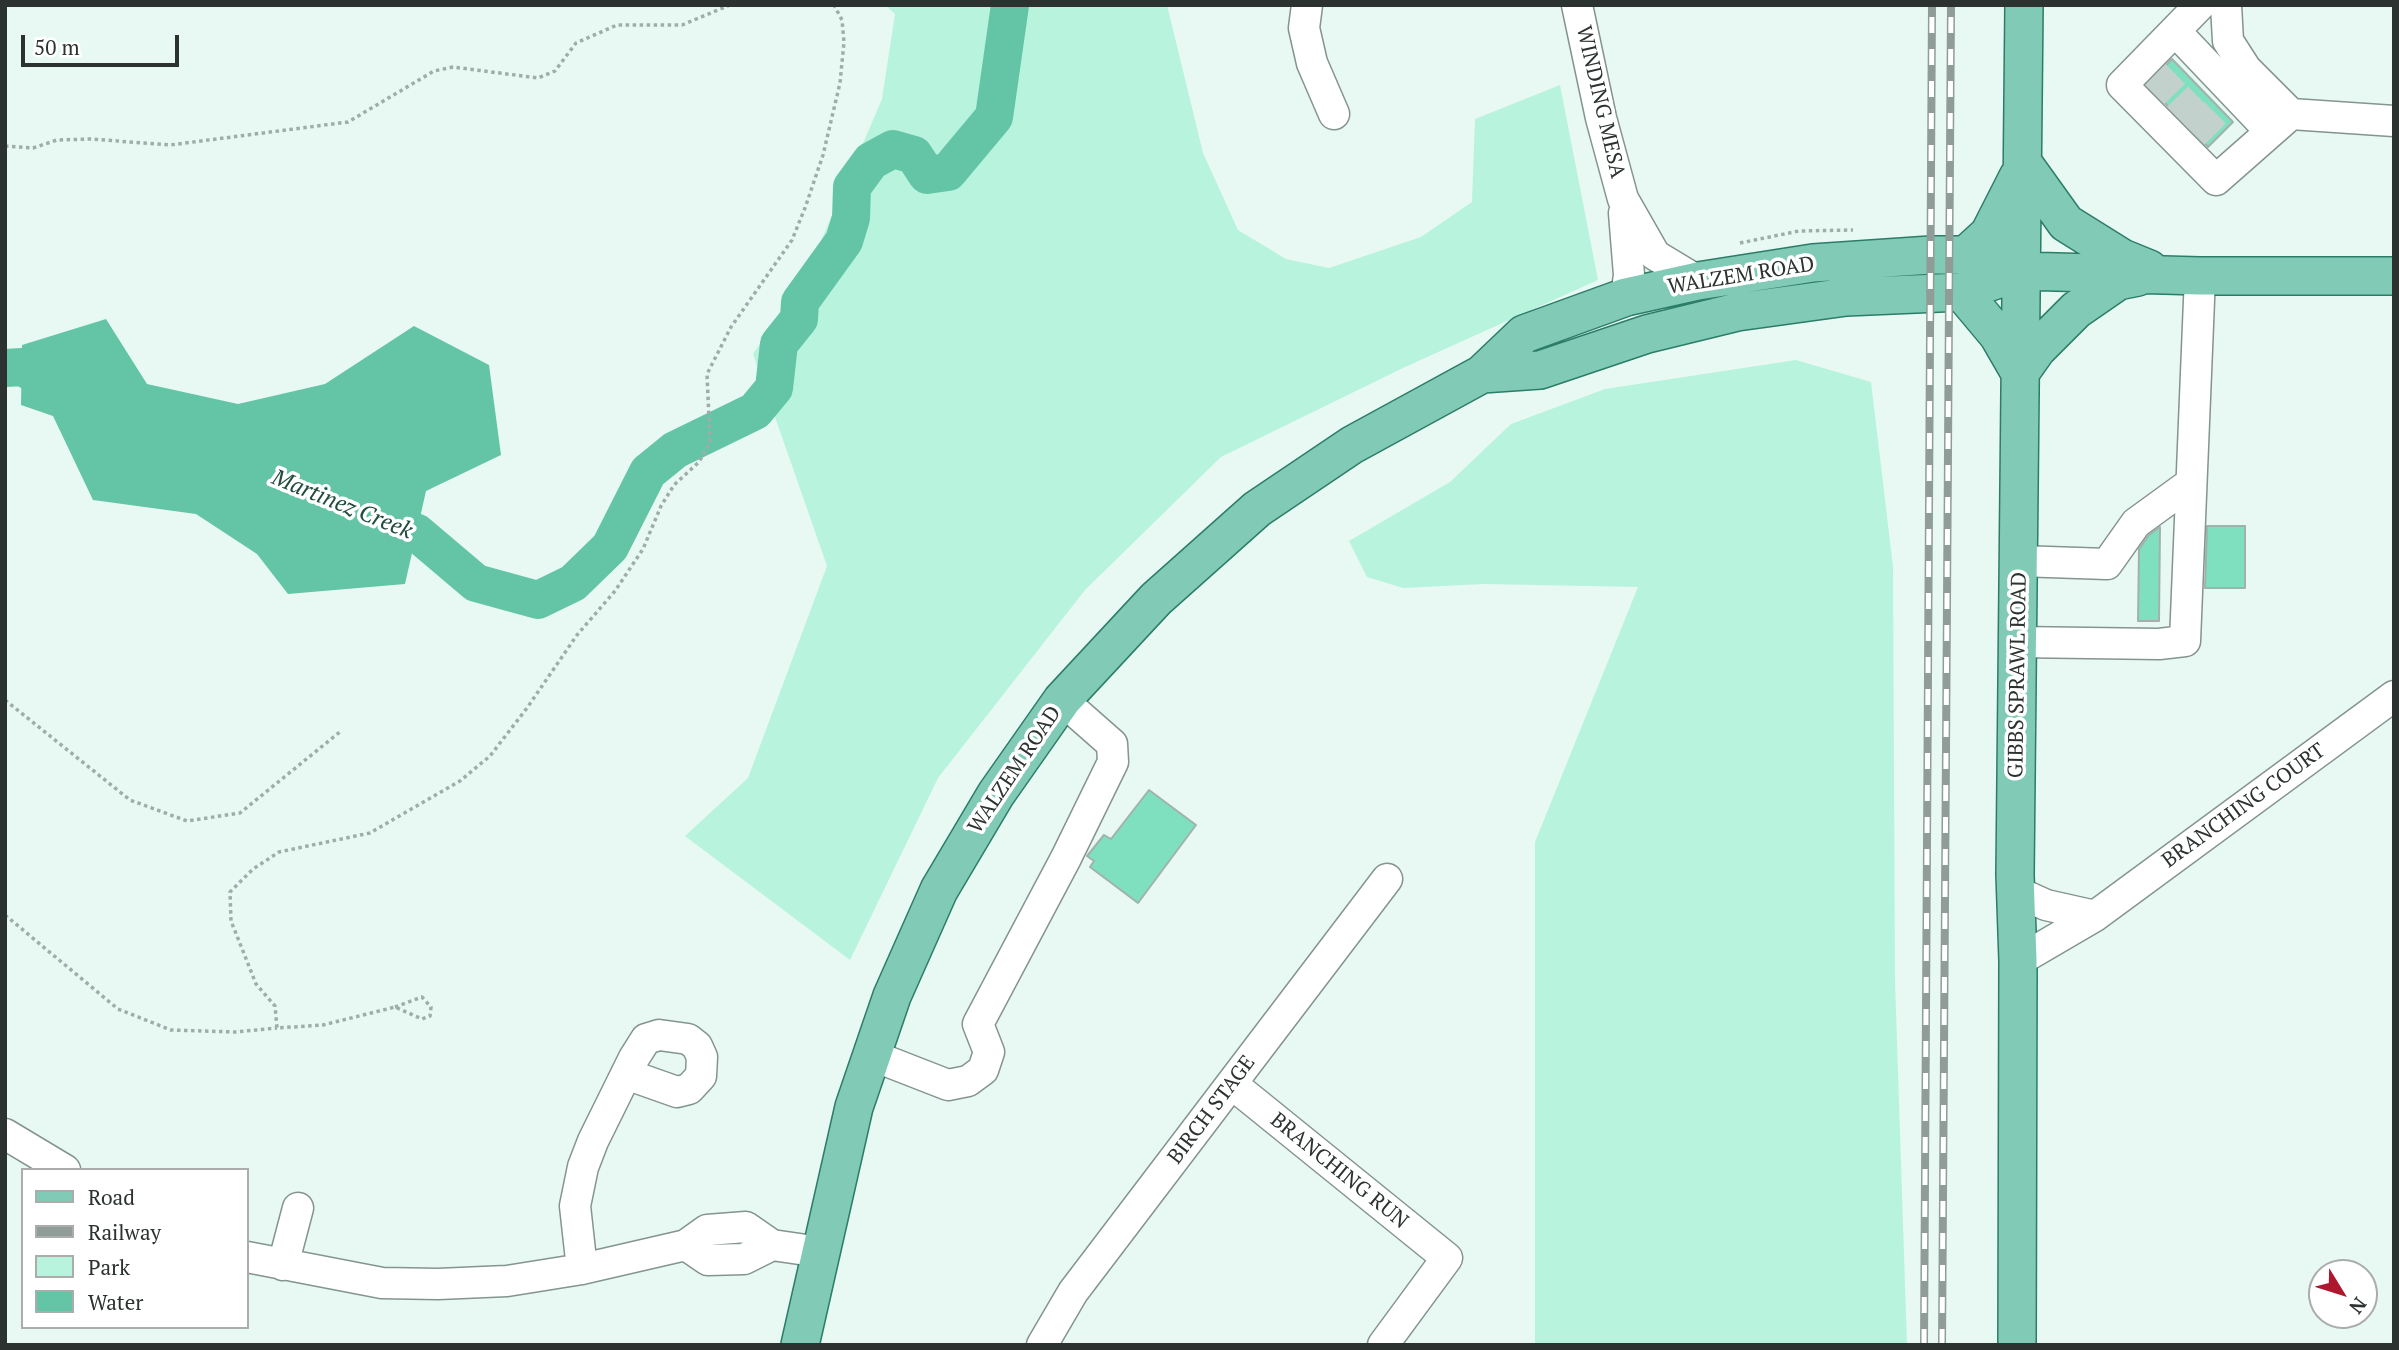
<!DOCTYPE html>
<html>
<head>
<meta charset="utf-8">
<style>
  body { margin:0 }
  #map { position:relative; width:2399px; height:1350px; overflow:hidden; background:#e8f9f3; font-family:"PT Serif",serif }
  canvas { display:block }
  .frame { position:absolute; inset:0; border:7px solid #2b3230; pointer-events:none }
  .legend { position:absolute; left:21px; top:1168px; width:228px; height:161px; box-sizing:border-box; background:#fff; border:2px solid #aaadac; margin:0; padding:9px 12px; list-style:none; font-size:21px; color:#2b3230 }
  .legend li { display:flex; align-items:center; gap:14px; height:35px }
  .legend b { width:35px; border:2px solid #aaadac }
  .north { position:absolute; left:2308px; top:1259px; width:70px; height:70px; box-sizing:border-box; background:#fff; border:2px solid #aaadac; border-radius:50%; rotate:128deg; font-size:19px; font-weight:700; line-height:28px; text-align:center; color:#2b3230 }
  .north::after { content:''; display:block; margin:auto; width:24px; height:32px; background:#ad182f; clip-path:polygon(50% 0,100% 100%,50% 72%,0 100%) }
  .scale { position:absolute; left:21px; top:35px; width:158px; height:32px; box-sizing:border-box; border:4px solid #2b3230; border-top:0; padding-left:9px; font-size:21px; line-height:24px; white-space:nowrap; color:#2b3230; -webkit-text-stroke:5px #fff; paint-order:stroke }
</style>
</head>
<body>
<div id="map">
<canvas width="2399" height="1350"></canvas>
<div class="frame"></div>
<ul class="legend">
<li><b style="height:9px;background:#80cab6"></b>Road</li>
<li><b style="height:9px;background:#8f9c97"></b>Railway</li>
<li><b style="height:19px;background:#b8f3de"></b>Park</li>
<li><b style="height:19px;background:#64c5a6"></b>Water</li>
</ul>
<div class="north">N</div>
<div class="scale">50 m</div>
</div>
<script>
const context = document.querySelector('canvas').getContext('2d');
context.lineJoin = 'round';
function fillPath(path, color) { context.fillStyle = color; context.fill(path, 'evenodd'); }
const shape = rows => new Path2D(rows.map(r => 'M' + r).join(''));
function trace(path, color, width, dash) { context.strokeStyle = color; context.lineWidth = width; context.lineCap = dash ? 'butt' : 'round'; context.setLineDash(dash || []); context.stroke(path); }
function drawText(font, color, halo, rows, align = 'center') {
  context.font = font + ' "PT Serif",serif'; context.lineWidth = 7; context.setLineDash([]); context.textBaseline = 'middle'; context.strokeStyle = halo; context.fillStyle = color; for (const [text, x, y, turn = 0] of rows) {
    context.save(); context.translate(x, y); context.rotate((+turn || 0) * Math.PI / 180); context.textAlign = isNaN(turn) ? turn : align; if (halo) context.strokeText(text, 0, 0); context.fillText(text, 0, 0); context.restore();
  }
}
const green = shape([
  [885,5,1167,5,1203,153,1238,230,1286,259,1329,268,1421,237,1472,202,1475,119,1560,85,1598,280,1405,367,1221,457,1085,590,938,778,850,960,685,836,748,778,827,566,753,354,806,276,882,99,895,14],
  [1796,360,1871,382,1893,567,1895,981,1907,1345,1535,1345,1535,842,1638,587,1484,584,1403,588,1367,577,1349,541,1450,482,1511,424,1605,389]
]);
const water = shape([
  [106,319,147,384,238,404,325,384,414,326,489,365,501,455,426,491,405,584,288,594,257,554,196,514,93,500,53,416,21,405,22,345]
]);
const river = shape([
  [5,368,22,367,69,391],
  [367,513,417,533,476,583,538,600,573,583,610,547,648,472,675,450,755,411,774,388,779,344,799,319,800,302,844,241,851,218,852,187,871,161,893,149,914,155,927,175,948,172,994,117,1010,5]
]);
const building = shape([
  [2172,59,2233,122,2208,147,2147,85,2172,59],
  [2207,526,2245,526,2245,588,2205,588,2207,526],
  [2160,527,2159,621,2138,621,2139,549,2149,535,2160,527],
  [1149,790,1196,825,1138,903,1090,867,1094,861,1087,856,1104,835,1111,839,1149,790]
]);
const minorTunnel = shape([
  [2153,94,2180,68],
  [2177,118,2204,92],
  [2194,134,2220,108]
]);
const path = shape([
  [5,146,33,148,57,140,91,139,170,145,348,122,434,71,453,67,538,78,555,71,576,43,617,25,682,25,730,5],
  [1740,243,1799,231,1853,230],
  [5,700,130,800,187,821,240,813,341,731],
  [5,915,118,1009,171,1030,235,1032,277,1028],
  [395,1007,422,997,431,1007,430,1016,422,1019,395,1007,323,1025,277,1028,275,1006,256,984,231,921,230,892,253,869,279,852,370,833,460,781,490,756,527,708,577,635,615,591,643,549,661,506,674,485,699,462,710,442,707,374,731,327,792,240,805,208,823,155,840,83,844,42,842,20,834,5]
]);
const minor = shape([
  [1307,5,1304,28,1312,63,1334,114],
  [1577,5,1601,118,1623,199,1655,255,1698,281],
  [2200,5,2122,85,2216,180,2291,114],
  [2226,5,2228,41,2246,69,2291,114,2394,121],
  [2175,31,2270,131],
  [1624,213,1629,275,1626,297],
  [2019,561,2107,564,2136,523,2191,483],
  [2017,642,2159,644,2185,641,2200,276],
  [2015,891,2046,905,2095,916],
  [2018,961,2095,916,2394,696],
  [871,1055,948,1085,968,1081,983,1070,989,1052,978,1024,1066,858,1113,762,1112,744,1062,700],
  [1232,1084,1447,1258,1383,1345],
  [5,1134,65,1170],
  [686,1245,708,1260,744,1259,772,1245],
  [247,1257,382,1283,438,1284,507,1281,582,1269,686,1245,707,1230,746,1227,772,1245,820,1252],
  [283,1265,298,1208],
  [582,1269,575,1206,583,1167,593,1141,634,1058,646,1039,659,1035,688,1039,697,1046,702,1057,701,1076,689,1089,677,1092,626,1074],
  [1042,1345,1073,1292,1387,879]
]);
const major = shape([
  [2023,163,2066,223,2122,258,2149,269],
  [1966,255,1989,234,2018,177],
  [1962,292,1998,335,2020,373],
  [2020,373,2037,349,2076,310,2118,281,2138,277],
  [1482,374,1540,370,1647,334,1737,312,1846,297,1962,292,2021,271],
  [800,1345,854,1107,892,996,939,890,996,794,1062,700,1156,599,1257,509,1352,445,1482,374,1524,334,1626,297,1698,281,1813,263,1931,255,1966,255,2021,271,2200,276,2394,276],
  [2017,1345,2018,961,2015,875,2024,5]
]);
const rail = shape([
  [1924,1345,1932,5],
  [1942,1345,1951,5]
]);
const streetNames = [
  ["WINDING MESA",1600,102,77],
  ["WALZEM ROAD",1741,276,-9],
  ["GIBBS SPRAWL ROAD",2018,675,-89],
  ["WALZEM ROAD",1015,770,-56],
  ["BRANCHING COURT",2244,806,-36],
  ["BIRCH STAGE",1212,1110,-53],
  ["BRANCHING RUN",1339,1171,39]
];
const waterNames = [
  ["Martinez Creek",342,505,22]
];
fillPath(green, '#b8f3de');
fillPath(water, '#64c5a6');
trace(river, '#64c5a6', 38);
fillPath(building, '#7fe0c0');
trace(building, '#a1b2ac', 2);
trace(minorTunnel, '#c2d1cc', 30, [30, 15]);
trace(minor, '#84948e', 33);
trace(major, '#2c7d68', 40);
trace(path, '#9fada8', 3.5, [3.5, 3.5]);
trace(minor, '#fff', 30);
trace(major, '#80cab6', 37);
trace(rail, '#8f9c97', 8);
trace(rail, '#fff', 5, [16]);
drawText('21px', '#2b3230', '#fff', streetNames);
drawText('italic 23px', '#214c3e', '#fff', waterNames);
</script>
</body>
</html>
